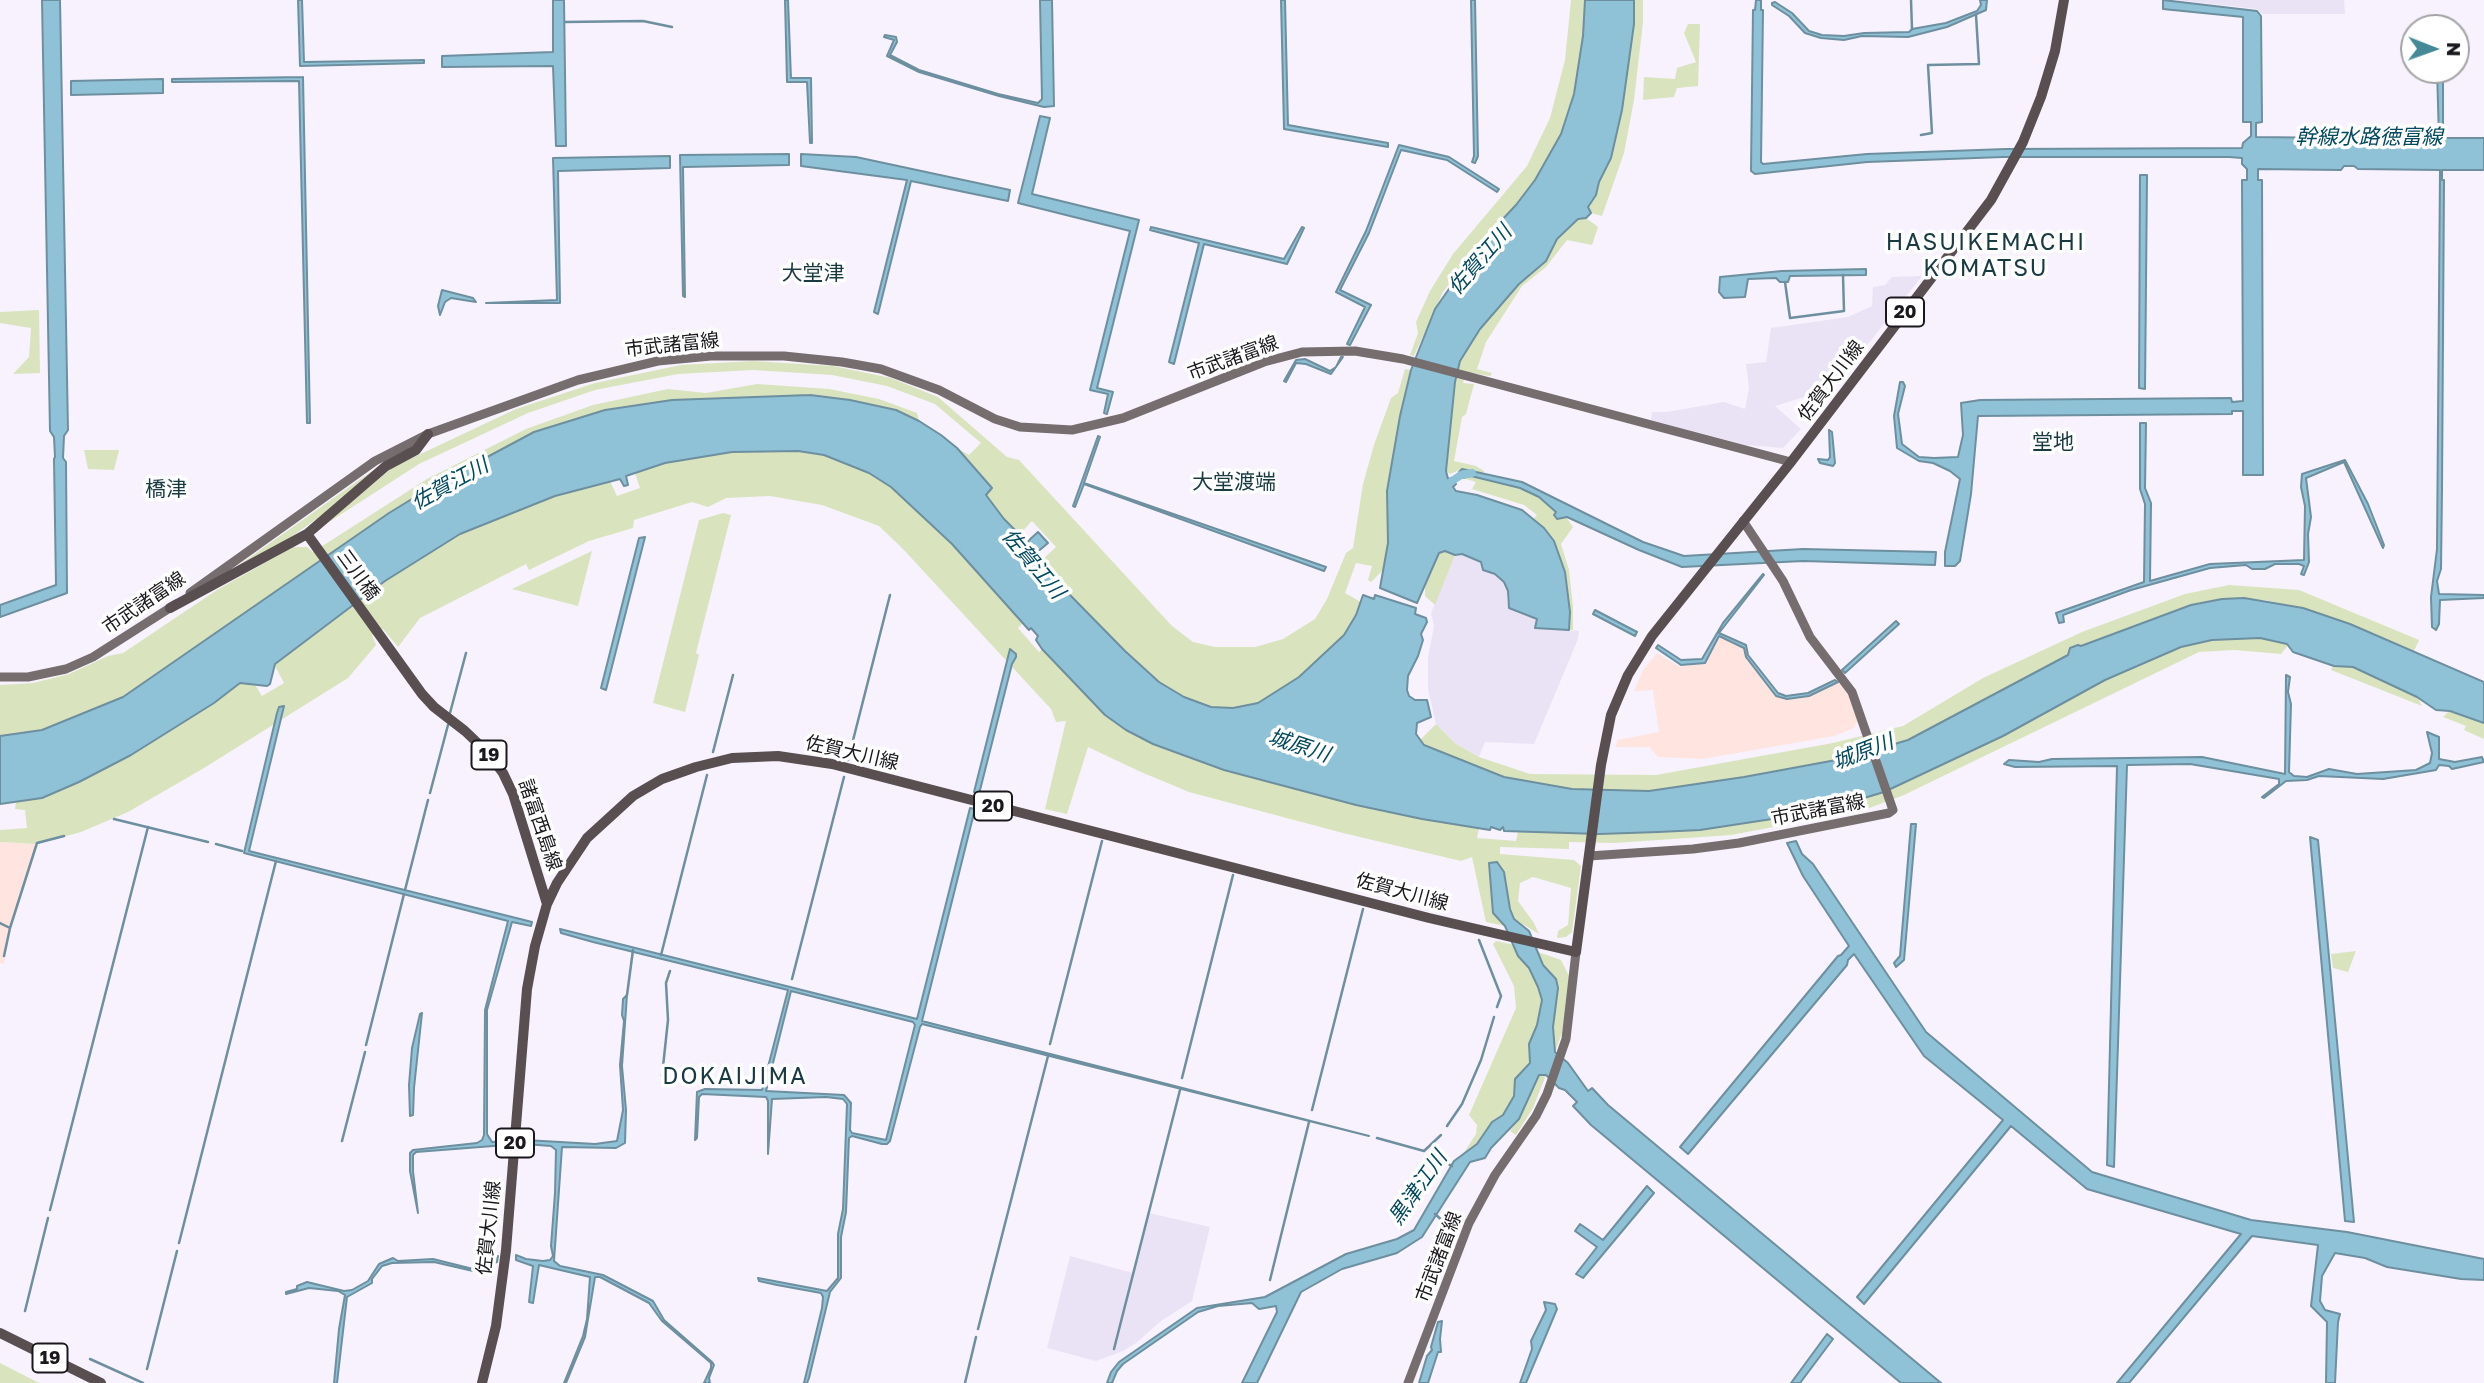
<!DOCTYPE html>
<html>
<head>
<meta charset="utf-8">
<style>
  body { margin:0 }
  #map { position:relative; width:2484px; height:1383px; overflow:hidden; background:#f7f2fe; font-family:"Golos Text",sans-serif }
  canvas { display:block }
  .north { position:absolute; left:2400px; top:14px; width:70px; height:70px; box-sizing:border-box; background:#fff; border:2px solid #a3a3a4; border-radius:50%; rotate:91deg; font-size:19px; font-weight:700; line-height:28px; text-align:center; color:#1a181c }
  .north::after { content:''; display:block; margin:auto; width:24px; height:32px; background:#458997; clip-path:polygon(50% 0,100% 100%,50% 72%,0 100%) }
</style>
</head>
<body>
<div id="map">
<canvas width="2484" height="1383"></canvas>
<div class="north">N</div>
</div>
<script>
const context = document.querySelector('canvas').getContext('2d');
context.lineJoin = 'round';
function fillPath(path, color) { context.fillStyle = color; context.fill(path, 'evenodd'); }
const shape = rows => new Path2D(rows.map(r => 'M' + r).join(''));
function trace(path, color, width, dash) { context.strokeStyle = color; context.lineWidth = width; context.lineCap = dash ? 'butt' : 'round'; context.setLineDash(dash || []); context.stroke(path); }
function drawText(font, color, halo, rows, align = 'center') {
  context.font = font + ' "Golos Text","Noto Sans JP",sans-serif'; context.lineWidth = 7; context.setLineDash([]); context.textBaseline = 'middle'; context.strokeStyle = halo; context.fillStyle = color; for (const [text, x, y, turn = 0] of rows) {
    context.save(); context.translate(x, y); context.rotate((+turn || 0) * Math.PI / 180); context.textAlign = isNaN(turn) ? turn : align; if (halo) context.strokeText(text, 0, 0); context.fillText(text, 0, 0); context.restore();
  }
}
const built = shape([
  [2176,0,2344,0,2345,14,2263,14,2257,9],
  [1922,276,1815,411,1811,395,1775,406,1801,429,1783,448,1746,445,1651,420,1652,412,1667,412,1724,402,1745,409,1749,388,1746,364,1766,362,1771,328,1848,317,1872,306,1873,287,1885,285,1892,277],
  [1462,554,1481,562,1484,570,1495,574,1504,582,1508,591,1507,602,1538,619,1535,628,1579,631,1578,639,1534,744,1485,742,1479,757,1456,744,1436,724,1428,689,1428,657,1434,626,1431,613,1455,555],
  [1149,1213,1210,1227,1192,1301,1161,1321,1136,1343,1123,1351,1096,1361,1047,1348,1070,1256,1133,1273]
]);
const industrial = shape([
  [1718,636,1744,648,1746,657,1776,696,1787,699,1809,696,1838,682,1848,691,1859,717,1854,728,1834,736,1703,759,1658,757,1649,747,1616,747,1617,740,1659,732,1653,690,1634,691,1643,670,1657,653,1680,667,1705,663],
  [0,842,37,844,10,930,4,964,0,963]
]);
const green = shape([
  [1571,0,1585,0,1583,36,1574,94,1561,134,1536,180,1516,205,1483,240,1443,292,1414,356,1410,355,1418,333,1416,322,1430,291,1453,254,1527,166,1550,118,1565,60],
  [1634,0,1643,0,1643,22,1634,100,1624,153,1602,216,1591,213,1588,207,1596,195,1599,182,1611,158,1622,110,1634,24],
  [1688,24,1700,24,1698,86,1677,88,1674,97,1643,100,1644,77,1675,79,1677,68,1696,62,1684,33],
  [1586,218,1598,227,1592,245,1567,240,1546,267,1522,286,1486,342,1477,369,1492,373,1490,376,1466,372,1463,383,1474,384,1466,414,1462,417,1454,461,1476,466,1484,471,1483,475,1462,469,1450,474,1446,471,1455,382,1460,361,1480,329,1519,284,1546,261,1557,239,1578,219],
  [39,310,40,373,13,374,29,357,31,328,0,323,0,312],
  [753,361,833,366,891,378,938,397,1007,457,1019,460,1172,626,1193,642,1215,647,1255,647,1283,639,1315,619,1327,599,1346,553,1353,548,1363,484,1374,445,1391,398,1398,393,1405,369,1411,370,1400,416,1387,491,1388,543,1384,569,1371,582,1368,580,1372,566,1356,563,1345,593,1361,602,1363,595,1353,641,1256,710,1206,710,1149,676,1069,594,1041,561,1056,547,1032,521,1020,534,1004,519,986,495,992,488,957,448,969,455,981,443,935,404,887,386,832,375,753,370,678,374,595,390,528,413,419,464,323,526,393,467,516,409,595,383,681,365],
  [757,384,829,389,879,399,917,413,919,421,896,410,737,398,673,400,604,410,534,432,433,486,389,514,123,697,42,730,0,736,0,685,33,683,69,674,108,656,123,653,217,590,293,547,307,547,313,552,427,479,526,429,593,405,668,389,706,393],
  [84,450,119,450,114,470,88,469],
  [798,451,824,455,869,473,891,487,915,507,952,544,1023,623,1018,628,1039,652,1042,649,1105,715,1126,730,1184,756,1224,770,1356,804,1365,802,1490,830,1479,829,1477,838,1516,841,1518,832,1514,827,1773,819,1783,821,1798,812,1851,802,1884,792,2003,736,2105,680,2182,643,2266,630,2484,718,2484,739,2464,730,2466,726,2443,717,2449,711,2436,710,2418,698,2422,706,2331,670,2333,666,2293,652,2288,645,2281,654,2235,650,2199,652,1904,795,1864,810,1731,835,1615,843,1569,842,1569,849,1500,847,1500,854,1574,860,1581,866,1572,932,1566,937,1557,938,1558,931,1568,925,1571,888,1533,877,1520,883,1518,901,1534,923,1539,934,1514,919,1510,909,1493,913,1505,926,1486,922,1472,857,1461,861,1343,833,1189,792,1141,772,1088,747,1067,814,1045,809,1066,721,1056,722,1051,709,902,548,879,526,822,505,770,496,726,498,708,507,692,502,634,520,633,528,589,541,529,570,526,564,420,618,398,647,383,629,372,635,376,645,348,678,204,768,128,812,81,832,37,844,0,842,0,830,27,828,25,810,15,809,16,802,0,804,0,798,79,782,131,755,214,703,240,683,254,683,262,696,284,683,274,664,385,581,460,534,555,496,610,481,617,496,640,488,635,473,664,463,732,452],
  [376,468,329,510,277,547,225,575],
  [1471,476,1520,488,1539,497,1556,512,1566,517,1573,527,1561,544,1569,570,1573,607,1573,630,1569,630,1570,612,1565,572,1554,541,1534,518,1537,515,1524,505,1472,489,1476,482,1463,478],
  [723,513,731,515,696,653,699,655,685,712,653,703,699,520],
  [592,551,578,606,512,589],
  [1445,551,1455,555,1435,605,1425,596,1425,581,1434,560,1439,553],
  [2229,585,2299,590,2419,640,2414,651,2350,624,2303,608,2264,600,2222,599,2191,605,2081,646,2046,674,1871,759,1847,758,1744,777,1649,791,1572,789,1483,776,1315,733,1416,727,1416,734,1419,741,1436,724,1456,744,1479,757,1530,774,1656,775,1833,743,1903,726,1983,678,2082,632,2185,594],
  [1496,941,1514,945,1518,956,1529,968,1543,1000,1537,1025,1529,1044,1530,1063,1515,1079,1514,1096,1503,1115,1492,1122,1477,1144,1463,1154,1476,1134,1477,1125,1469,1115,1516,1008,1514,986,1493,944],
  [2356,951,2348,972,2333,968,2331,954],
  [1538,952,1561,960,1570,978,1562,1033,1555,1052,1553,1027,1558,988,1556,979,1543,965],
  [1539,1075,1546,1075,1533,1108,1516,1135,1510,1131,1519,1119],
  [0,1363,39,1383,0,1383]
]);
const water = shape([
  [42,0,60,0,68,430,64,436,63,458,66,462,67,593,0,617,0,605,56,585,54,459,55,457,54,437,50,431,42,0],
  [298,0,302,0,304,62,424,60,424,63,300,66,298,0],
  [553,0,564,0,566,146,556,146,553,66,442,67,442,56,553,52,553,0],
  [785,0,788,0,791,78,811,78,812,143,810,143,807,82,787,82,785,0],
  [1040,0,1052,0,1054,106,1044,107,999,96,919,72,887,56,894,40,884,37,885,35,896,37,897,42,890,55,919,70,998,94,1038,103,1042,99,1040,0],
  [1281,0,1285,0,1288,125,1388,143,1388,147,1284,129,1281,0],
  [1471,0,1475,0,1478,156,1475,163,1472,162,1474,156,1471,0],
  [1585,0,1634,0,1634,24,1622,110,1611,158,1599,182,1596,195,1588,207,1591,213,1586,218,1578,219,1557,239,1546,261,1519,284,1480,329,1460,361,1455,382,1446,471,1448,479,1452,478,1456,484,1453,487,1456,491,1477,495,1522,510,1544,528,1554,541,1565,572,1570,612,1569,630,1535,628,1537,619,1509,608,1508,591,1504,582,1495,574,1483,570,1481,562,1462,554,1455,555,1445,551,1439,553,1417,603,1380,588,1388,543,1387,491,1400,416,1411,370,1435,309,1483,240,1516,205,1535,180,1561,134,1574,94,1583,36,1585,0],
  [1756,0,1761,0,1761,10,1763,10,1761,162,1763,164,1867,154,2006,149,2242,148,2243,143,2251,136,2251,122,2243,122,2243,17,2163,9,2163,0,2257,11,2261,16,2262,122,2256,123,2256,137,2341,138,2344,141,2354,141,2358,137,2439,138,2437,70,2443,70,2443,125,2441,125,2441,138,2484,138,2484,170,2442,170,2442,180,2444,180,2442,489,2441,569,2437,581,2439,594,2484,595,2484,598,2440,600,2439,624,2436,630,2432,627,2431,597,2437,549,2440,170,2358,169,2354,166,2344,166,2341,170,2258,169,2258,180,2262,180,2263,475,2243,475,2243,411,2232,411,2232,414,1978,416,1971,494,1960,561,1955,566,1945,566,1945,552,1960,479,1950,471,1933,463,1919,461,1897,448,1894,416,1900,382,1903,382,1905,386,1898,414,1902,444,1919,457,1934,458,1958,457,1963,435,1961,403,1980,400,2231,398,2232,402,2243,401,2242,180,2247,180,2247,169,2242,164,2242,158,2229,157,2003,157,1867,162,1755,174,1751,171,1753,10,1755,10,1756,0],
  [1980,0,1987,0,1986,10,1947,27,1908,37,1862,36,1844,40,1821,38,1805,33,1789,16,1772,5,1772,3,1775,2,1792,13,1809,31,1822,35,1844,36,1864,33,1909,32,1912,29,1946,23,1977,11,1981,5,1980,0],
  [303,77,310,423,307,423,299,81,172,82,172,79,303,77],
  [163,79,163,93,71,95,71,81,163,79],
  [1040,116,1050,118,1032,194,1139,220,1097,388,1113,392,1107,414,1104,413,1108,394,1090,390,1130,231,1018,203,1040,116],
  [1399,145,1449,157,1499,189,1497,192,1447,160,1401,150,1369,233,1340,290,1371,305,1350,345,1347,344,1365,307,1336,292,1366,231,1399,145],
  [789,154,789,165,683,167,685,297,683,296,680,155,789,154],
  [801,154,856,157,1010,190,1008,201,911,181,878,314,874,312,907,180,801,166,801,154],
  [670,156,670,168,558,171,560,303,486,303,557,300,553,158,670,156],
  [2140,175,2147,175,2145,389,2139,388,2140,175],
  [1151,227,1284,259,1302,227,1304,228,1287,264,1204,244,1174,364,1169,362,1199,243,1150,230,1151,227],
  [1866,269,1866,275,1790,276,1788,282,1780,282,1776,278,1748,279,1745,297,1724,298,1719,292,1720,277,1782,271,1866,269],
  [442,290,473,298,476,302,451,298,445,302,440,315,438,306,442,290],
  [1341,357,1343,357,1331,374,1306,364,1296,363,1286,382,1284,381,1296,360,1305,359,1330,371,1336,367,1341,357],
  [810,395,850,400,896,410,919,421,941,435,957,448,992,488,986,495,1004,519,1027,542,1038,532,1048,543,1035,554,1069,594,1125,651,1159,682,1184,697,1211,707,1233,708,1258,703,1299,677,1344,635,1356,615,1363,595,1374,599,1375,595,1416,608,1415,614,1426,618,1427,622,1421,634,1423,640,1418,656,1408,676,1407,690,1409,696,1415,700,1427,700,1431,717,1417,723,1416,734,1424,745,1504,777,1572,789,1649,791,1744,777,1847,758,1908,740,2068,655,2070,648,2078,645,2081,646,2191,605,2222,599,2244,598,2303,608,2350,624,2484,682,2484,723,2450,711,2436,710,2417,697,2353,667,2334,666,2293,652,2287,644,2260,638,2212,640,2181,647,2105,680,2003,736,1884,792,1851,802,1798,812,1789,820,1772,819,1700,830,1658,832,1599,834,1504,831,1503,827,1500,830,1491,827,1490,830,1422,819,1356,805,1224,770,1153,744,1126,730,1105,715,1042,649,1036,640,1038,636,1031,628,1029,630,952,544,891,487,869,473,824,455,798,451,732,452,665,463,626,476,628,485,624,486,620,479,555,496,460,534,385,581,275,664,270,684,267,686,240,683,214,703,131,755,79,782,42,798,0,804,0,736,42,730,123,697,389,513,433,486,534,432,605,410,672,400,810,395],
  [2140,423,2146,423,2145,488,2151,503,2150,581,2210,564,2304,560,2305,506,2301,487,2302,474,2345,460,2368,504,2384,545,2383,548,2344,462,2306,478,2311,517,2308,534,2309,562,2304,575,2301,574,2304,566,2299,564,2275,564,2265,569,2252,569,2246,565,2210,568,2131,590,2063,615,2064,622,2059,623,2056,613,2144,582,2145,504,2140,489,2140,423],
  [1829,430,1832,432,1835,463,1833,466,1820,463,1818,459,1828,460,1830,457,1829,430],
  [1098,436,1100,437,1084,483,1326,567,1324,571,1084,484,1075,507,1073,506,1098,436],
  [1462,469,1522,482,1643,542,1684,556,1803,549,1936,552,1935,565,1803,561,1682,567,1639,550,1567,517,1557,519,1554,515,1556,512,1539,497,1520,488,1471,476,1463,478,1459,472,1462,469],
  [645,537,606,690,601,688,639,538,645,537],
  [1763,574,1764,575,1719,633,1746,645,1748,655,1778,693,1786,696,1808,693,1835,680,1838,682,1809,696,1787,699,1776,696,1746,657,1744,648,1719,636,1705,663,1681,665,1656,648,1658,645,1681,660,1702,659,1723,623,1763,574],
  [1595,610,1637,632,1635,636,1593,614,1595,610],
  [1896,621,1899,624,1845,673,1842,670,1896,621],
  [1010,649,1016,654,1016,657,1012,664,979,794,974,792,1010,649],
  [2286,675,2290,677,2288,692,2291,704,2289,772,2294,776,2307,777,2329,769,2357,774,2416,770,2430,763,2432,753,2427,732,2439,737,2439,759,2455,762,2482,757,2484,762,2452,769,2449,766,2439,765,2436,770,2383,779,2319,776,2307,780,2286,781,2264,798,2262,797,2279,784,2279,779,2190,764,2127,765,2114,1167,2107,1165,2117,766,2015,767,2004,764,2009,760,2039,762,2052,759,2202,757,2285,774,2286,675],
  [284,706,249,851,532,922,531,926,512,922,487,1010,487,1134,492,1142,506,1141,506,1145,416,1152,413,1155,413,1171,418,1213,410,1171,410,1153,413,1150,477,1143,482,1140,484,1135,485,1010,508,921,244,853,277,713,279,707,284,706],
  [970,808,975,809,922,1021,1369,1136,922,1024,920,1027,890,1141,887,1144,882,1144,852,1136,849,1138,846,1212,841,1237,841,1278,830,1292,809,1378,807,1383,804,1383,822,1308,823,1297,821,1293,777,1285,759,1281,758,1278,827,1291,838,1278,838,1234,843,1209,847,1104,843,1099,826,1097,772,1099,768,1154,768,1101,766,1097,702,1094,699,1097,697,1138,695,1140,697,1092,705,1089,762,1090,788,990,593,942,561,933,560,929,917,1019,970,808],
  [791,991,913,1022,915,1025,886,1140,852,1133,850,1130,851,1103,844,1095,766,1091,791,991],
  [1911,824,1916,824,1904,960,1896,967,1894,963,1900,956,1911,824],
  [2310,837,2318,840,2354,1222,2345,1221,2310,837],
  [1796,841,1802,854,1813,864,1926,1032,2092,1172,2251,1220,2347,1232,2484,1259,2484,1280,2461,1279,2387,1267,2365,1258,2335,1253,2322,1276,2320,1301,2325,1310,2340,1314,2338,1322,2335,1383,2326,1383,2327,1322,2311,1306,2318,1245,2252,1236,2129,1383,2117,1383,2241,1234,2087,1189,2011,1126,1864,1304,1857,1297,2003,1120,1924,1056,1854,954,1848,960,1847,965,1688,1154,1680,1147,1838,956,1841,955,1849,946,1803,876,1787,843,1796,841],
  [1497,862,1504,872,1510,909,1514,919,1529,931,1543,965,1556,979,1558,988,1553,1027,1555,1052,1568,1063,1588,1091,1592,1088,1608,1105,1941,1383,1901,1383,1591,1125,1573,1106,1577,1102,1565,1090,1559,1088,1546,1075,1539,1075,1519,1119,1491,1148,1485,1158,1470,1162,1422,1237,1397,1253,1342,1269,1301,1292,1257,1383,1242,1383,1277,1312,1276,1306,1259,1309,1252,1303,1218,1306,1198,1312,1123,1364,1117,1371,1112,1383,1107,1383,1111,1372,1119,1362,1197,1308,1265,1297,1346,1254,1397,1239,1414,1230,1454,1161,1477,1144,1492,1122,1503,1115,1514,1096,1515,1079,1530,1063,1529,1044,1537,1025,1542,1000,1538,987,1529,968,1518,956,1505,926,1493,913,1489,863,1497,862],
  [627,995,622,1066,626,1110,625,1143,616,1148,562,1147,554,1261,560,1266,603,1275,653,1301,664,1320,712,1362,714,1365,709,1378,710,1383,704,1383,711,1368,711,1363,662,1321,649,1303,600,1277,595,1277,585,1337,566,1383,564,1383,583,1336,587,1319,590,1277,539,1265,533,1303,529,1302,533,1266,516,1260,516,1255,526,1259,543,1261,550,1260,553,1256,551,1246,555,1193,556,1150,551,1146,525,1144,525,1140,595,1144,617,1141,623,1110,620,1065,624,1021,622,1015,623,999,627,995],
  [422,1013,414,1088,413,1115,410,1116,409,1085,412,1048,420,1014,422,1013],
  [1647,1186,1654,1193,1583,1278,1576,1274,1597,1247,1575,1231,1580,1224,1603,1240,1647,1186],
  [498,1256,497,1262,473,1271,434,1262,392,1263,382,1266,372,1279,372,1283,347,1297,337,1383,334,1383,339,1329,345,1295,338,1291,309,1288,286,1294,286,1292,297,1289,297,1286,307,1282,344,1291,352,1290,368,1281,379,1264,393,1258,398,1261,433,1259,473,1269,498,1256],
  [1544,1302,1555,1304,1557,1309,1526,1383,1520,1383,1532,1349,1531,1341,1546,1310,1544,1302],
  [1442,1321,1440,1339,1441,1352,1438,1352,1428,1383,1419,1383,1427,1356,1432,1350,1431,1347,1438,1322,1442,1321],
  [1827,1334,1833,1339,1800,1383,1791,1383,1827,1334]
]);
const stream = shape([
  [1911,0,1912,29],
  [565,22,643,21,672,27],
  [1921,135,1932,133,1928,65,1979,64,1976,15],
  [1785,282,1790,318,1844,311,1843,275],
  [450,713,466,653],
  [713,752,733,675],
  [848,760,890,595],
  [430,793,448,725],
  [114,819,208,842],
  [216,844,242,851],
  [405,890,428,800],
  [0,923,10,928,4,956],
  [10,928,37,843,64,836],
  [1479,940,1501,996,1497,1007],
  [661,955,707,775],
  [792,979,844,777],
  [627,995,633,950],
  [1050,1044,1102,841],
  [366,1045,404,894],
  [662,1076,668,1020,666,983,670,971],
  [1182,1078,1233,875],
  [1312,1110,1363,909],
  [1447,1126,1462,1104,1481,1060,1494,1017],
  [1377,1138,1424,1151,1441,1135],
  [342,1141,365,1052],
  [1433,1156,1452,1166],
  [50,1210,148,827],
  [179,1243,276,861],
  [1433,1279,1454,1231,1435,1214],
  [1270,1280,1309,1122],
  [25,1311,48,1218],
  [978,1329,1048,1056],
  [1114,1349,1180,1090],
  [90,1359,143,1383],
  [147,1369,177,1251],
  [965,1383,976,1337]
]);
const canal = shape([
  [1446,485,1461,475,1472,473]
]);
const secondary = shape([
  [190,593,375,461,428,434,578,380,658,361,711,356,784,356,842,362,881,369,939,390,995,419,1020,427,1072,430,1123,418,1264,362,1302,352,1355,351,1403,359,1791,462],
  [0,677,28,677,66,669,93,657,176,604],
  [1589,856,1693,849,1739,843,1889,813,1893,810,1852,692,1810,637,1783,581,1743,521],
  [1408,1383,1469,1223,1495,1175,1536,1116,1547,1094,1566,1039,1576,952]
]);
const primary = shape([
  [307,534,422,694,434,707,465,731,488,753,503,773,513,794,547,904],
  [170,608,307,534,386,466,416,450,428,434],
  [0,1333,101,1383],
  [482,1383,496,1326,506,1250,527,989,535,946,547,904,557,883,587,838,633,796,662,779,696,767,732,758,778,756,832,764,1429,918,1576,952,1601,765,1611,715,1628,675,1652,636,1791,462,1991,200,2023,142,2041,97,2055,51,2064,0]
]);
const shields = [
  [1905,312,38],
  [489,755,35],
  [993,806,38],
  [515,1143,38],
  [50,1358,35]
];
const shieldNames = [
  ["20",1905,312],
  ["19",489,755],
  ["20",993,806],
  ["20",515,1143],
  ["19",50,1358]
];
const streetNames = [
  ["市武諸富線",672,345,-6],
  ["市武諸富線",1233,358,-20],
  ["佐賀大川線",1831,381,-53],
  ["三川橋",358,575,54],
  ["市武諸富線",144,603,-34],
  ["佐賀大川線",852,753,13],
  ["市武諸富線",1818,810,-11],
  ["諸富西島線",540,825,71],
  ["佐賀大川線",1402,892,15],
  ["佐賀大川線",489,1228,-84],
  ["市武諸富線",1439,1257,-69]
];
const waterNames = [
  ["幹線水路徳富線",2369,137],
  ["佐賀江川",1480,260,-49],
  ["佐賀江川",450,484,-29],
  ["佐賀江川",1033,564,50],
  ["城原川",1299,746,18],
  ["城原川",1863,752,-21],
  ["黒津江川",1418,1188,-55]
];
const neighbourhoodNames = [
  ["大堂津",813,273],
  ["堂地",2053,442],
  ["大堂渡端",1234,482],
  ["橋津",166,489]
];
const quarterNames = [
  ["HASUIKEMACHI",1986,243],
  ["KOMATSU",1986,269],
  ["DOKAIJIMA",735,1077]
];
fillPath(built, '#eae3f5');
fillPath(industrial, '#ffe4e0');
fillPath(green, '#d9e4be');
fillPath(water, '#90c2d7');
trace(water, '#6d8f9f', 2);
trace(stream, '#6d8f9f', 2.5);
trace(canal, '#90c2d7', 8);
trace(secondary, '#766d6e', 9);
trace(primary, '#594f50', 10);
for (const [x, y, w] of shields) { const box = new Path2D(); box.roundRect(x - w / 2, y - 14.5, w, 29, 5); context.fillStyle = '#fff'; context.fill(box); trace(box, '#1a181c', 2); }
drawText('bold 18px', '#1a181c', null, shieldNames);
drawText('19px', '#1a181c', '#fff', streetNames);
drawText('italic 21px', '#00495f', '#fff', waterNames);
drawText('21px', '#193a41', '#fff', neighbourhoodNames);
context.letterSpacing = '2px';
drawText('23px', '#193a41', '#fff', quarterNames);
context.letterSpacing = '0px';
</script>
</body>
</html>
